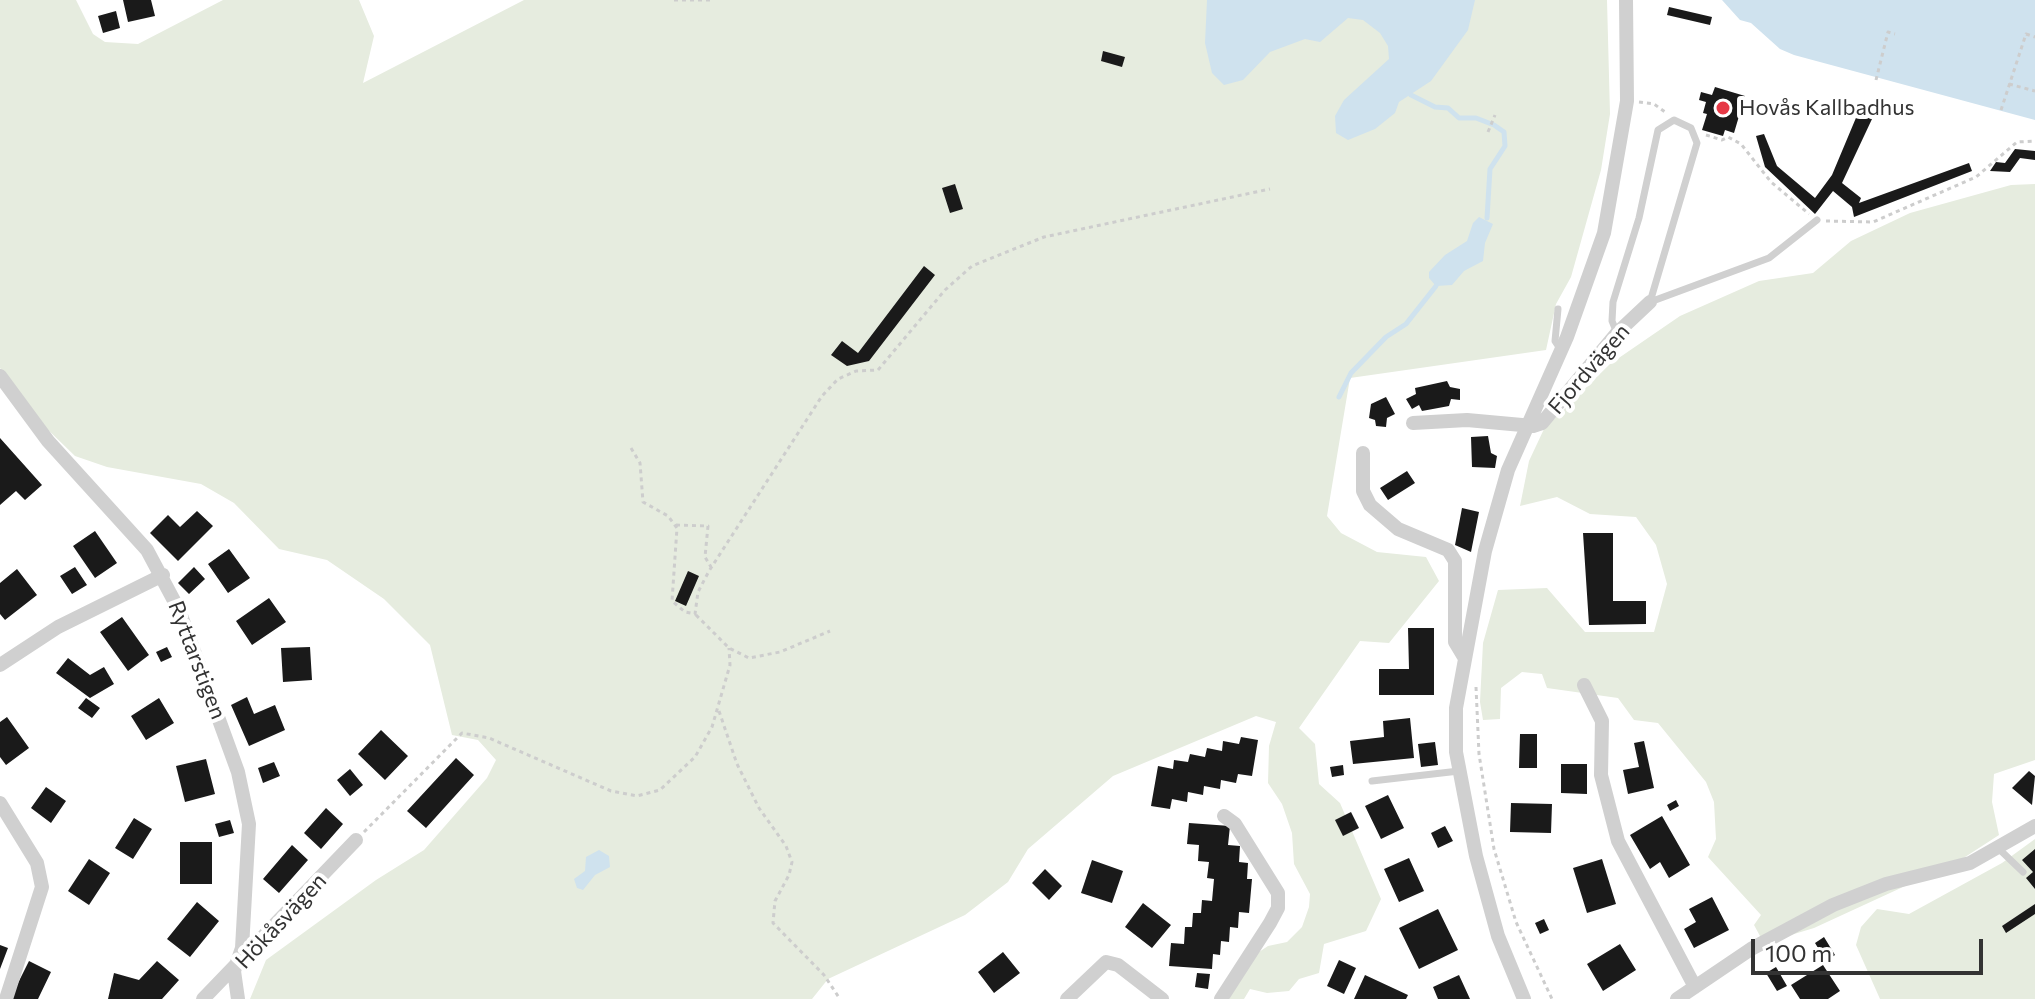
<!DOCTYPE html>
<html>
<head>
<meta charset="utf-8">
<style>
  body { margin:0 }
  #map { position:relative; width:2035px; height:999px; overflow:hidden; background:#fff; font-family:Commissioner,sans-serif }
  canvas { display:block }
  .scale { position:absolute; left:1751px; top:939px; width:232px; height:36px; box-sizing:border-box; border:4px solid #333; border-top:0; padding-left:10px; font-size:24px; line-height:28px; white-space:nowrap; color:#333; -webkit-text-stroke:6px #fff; paint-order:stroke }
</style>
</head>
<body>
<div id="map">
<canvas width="2035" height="999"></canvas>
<div class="scale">100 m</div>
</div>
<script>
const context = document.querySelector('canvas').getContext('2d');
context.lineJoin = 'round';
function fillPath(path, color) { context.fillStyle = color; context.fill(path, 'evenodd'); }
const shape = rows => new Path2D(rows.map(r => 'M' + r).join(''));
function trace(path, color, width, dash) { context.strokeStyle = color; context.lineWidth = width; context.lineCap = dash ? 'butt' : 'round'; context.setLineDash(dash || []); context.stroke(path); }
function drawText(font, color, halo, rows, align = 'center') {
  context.font = font + ' Commissioner,sans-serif'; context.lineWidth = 8; context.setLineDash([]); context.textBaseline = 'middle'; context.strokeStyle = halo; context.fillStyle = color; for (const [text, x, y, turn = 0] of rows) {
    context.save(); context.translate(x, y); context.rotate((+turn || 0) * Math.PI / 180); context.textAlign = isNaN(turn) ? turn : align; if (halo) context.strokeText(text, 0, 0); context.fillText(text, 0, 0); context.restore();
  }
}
const green = shape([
  [0,0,76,0,93,34,105,42,138,44,223,0,359,0,374,36,363,83,524,0,1607,0,1610,114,1601,170,1571,277,1556,304,1546,350,1350,378,1327,516,1341,533,1377,552,1426,557,1439,581,1389,643,1360,641,1299,728,1315,744,1319,784,1340,803,1381,899,1366,931,1324,944,1319,973,1299,979,1289,991,1267,993,1250,989,1244,999,1229,999,1250,958,1268,946,1287,942,1302,927,1309,907,1310,894,1294,864,1292,833,1282,804,1268,783,1269,746,1276,722,1256,716,1113,776,1028,849,1008,882,965,915,828,979,812,999,250,999,266,960,376,880,424,850,487,778,496,760,478,740,452,735,430,645,384,599,327,560,279,549,234,503,201,484,107,467,75,456,41,423,0,368],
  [2035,184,2035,760,1994,774,1992,802,1999,835,1962,859,1903,887,1814,928,1771,941,1760,936,1754,925,1761,915,1708,857,1716,839,1714,802,1706,782,1658,723,1634,720,1618,698,1547,688,1542,674,1522,672,1501,688,1500,719,1483,720,1480,702,1483,643,1498,590,1547,588,1585,632,1654,632,1667,584,1656,545,1636,517,1590,514,1557,497,1520,506,1529,461,1544,429,1610,364,1680,316,1759,281,1813,273,1851,241,1910,213,2011,185],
  [2035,839,2035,999,1880,999,1856,945,1861,927,1877,909,1909,914,2002,863]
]);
const water = shape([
  [1207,0,1475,0,1468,30,1431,81,1399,102,1395,113,1375,129,1348,140,1336,133,1335,116,1344,100,1389,59,1388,46,1380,33,1363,20,1348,18,1320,42,1305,39,1270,52,1243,80,1224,85,1212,73,1205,43],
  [1722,0,2035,0,2035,120,1794,55,1780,49,1751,23,1740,20],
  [1479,217,1493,224,1485,243,1483,261,1464,271,1452,285,1436,286,1429,278,1429,272,1445,255,1467,241,1473,223],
  [599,850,609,856,610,867,595,875,583,890,577,888,574,879,585,871,586,857]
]);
const stream = shape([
  [1411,95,1435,107,1448,108,1459,118,1476,118,1494,125,1504,132,1505,146,1490,169,1487,218],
  [1339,397,1351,373,1386,337,1406,324,1436,286]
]);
const building = shape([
  [123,0,151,0,155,16,128,22],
  [1669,7,1712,17,1710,25,1667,15],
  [116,11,120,28,103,33,98,16],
  [1103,51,1125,57,1122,67,1101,61],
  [1715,87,1745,96,1734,133,1725,130,1723,136,1702,130,1707,114,1703,113,1706,102,1699,100,1701,92,1712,95],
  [1858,113,1872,119,1842,183,1861,198,1859,203,1969,163,1972,171,1854,217,1852,207,1833,191,1815,214,1765,167,1756,136,1764,134,1777,166,1815,198,1832,175],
  [2015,149,2035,151,2035,160,2020,158,2010,172,1990,171,1996,162,2005,163],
  [955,184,963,209,950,213,942,188],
  [924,266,935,275,869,361,847,366,831,355,842,341,858,353],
  [1447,381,1450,387,1460,389,1460,400,1451,399,1449,406,1422,411,1419,405,1412,409,1406,399,1416,394,1415,388],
  [1386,397,1395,414,1387,418,1386,427,1376,426,1375,420,1369,418,1371,404],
  [1488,436,1491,453,1497,456,1495,468,1472,467,1471,437],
  [0,438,42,485,25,500,16,491,0,505],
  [1407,471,1415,483,1388,500,1380,488],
  [1462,508,1479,512,1471,552,1455,545],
  [197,511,213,526,178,561,150,533,168,515,180,527],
  [95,531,117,563,95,578,73,546],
  [1583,533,1613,533,1613,601,1646,601,1646,624,1589,625],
  [229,549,250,578,228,593,208,564],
  [75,567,87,585,72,594,60,576],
  [194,567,205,579,189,594,178,583],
  [17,569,37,595,5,620,0,614,0,583],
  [688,571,699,576,686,606,675,601],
  [269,598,286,622,252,645,236,621],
  [122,617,149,655,128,671,100,632],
  [1408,628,1434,628,1434,695,1379,695,1379,669,1409,669],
  [167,647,172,657,161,662,156,652],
  [310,647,312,680,283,682,281,648],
  [68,658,90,675,104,667,114,684,90,698,56,673],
  [247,697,254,714,275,705,285,730,249,746,231,705],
  [86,698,100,708,92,718,78,708],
  [159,698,174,723,146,740,131,716],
  [7,717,29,748,6,765,0,757,0,722],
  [1410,718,1414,758,1353,764,1350,741,1384,737,1383,721],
  [381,730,408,756,385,780,358,754],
  [1520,734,1537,734,1537,768,1519,768],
  [1241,737,1258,740,1252,776,1238,774,1236,783,1221,780,1220,789,1204,786,1203,795,1188,792,1187,802,1172,799,1170,809,1151,806,1158,766,1173,769,1174,760,1188,762,1190,754,1205,757,1207,748,1222,751,1223,741,1239,744],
  [1644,741,1654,788,1628,794,1623,770,1639,767,1634,743],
  [1435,742,1438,765,1421,767,1418,744],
  [456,758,474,775,426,828,407,811],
  [206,759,215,794,185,802,176,766],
  [274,762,280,776,263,783,258,768],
  [1561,764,1587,764,1587,794,1561,793],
  [1343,765,1344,775,1332,777,1330,767],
  [350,769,363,785,350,796,337,780],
  [2029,771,2035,776,2032,805,2012,788],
  [46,787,66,801,51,823,31,808],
  [1388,795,1404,828,1381,839,1365,806],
  [1676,800,1679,806,1670,811,1667,805],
  [1511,803,1552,804,1551,833,1510,832],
  [326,808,343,824,321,849,304,833],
  [1351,812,1359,828,1343,836,1335,820],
  [1662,816,1690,865,1669,878,1660,862,1650,869,1630,835],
  [134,818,152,829,133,859,115,848],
  [230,820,234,833,219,837,215,824],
  [1189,823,1230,826,1228,845,1240,846,1239,862,1248,863,1247,879,1252,879,1249,913,1239,912,1238,928,1230,927,1229,942,1221,941,1220,955,1213,954,1212,969,1169,966,1171,943,1184,944,1185,927,1192,927,1193,913,1201,913,1202,900,1212,901,1214,879,1207,878,1209,862,1198,861,1199,845,1187,844],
  [1445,826,1453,841,1438,848,1431,833],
  [180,842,212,842,212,884,180,884],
  [292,845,308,860,279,893,263,879],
  [2035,849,2035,889,2026,878,2033,872,2022,860],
  [1409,858,1424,891,1399,902,1384,869],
  [89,859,110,873,89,905,68,891],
  [1602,859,1616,904,1587,913,1573,868],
  [1092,860,1123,871,1112,903,1081,893],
  [1045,869,1062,886,1049,900,1032,883],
  [1712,897,1729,930,1694,948,1684,929,1696,922,1689,909],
  [197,902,219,921,190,957,167,939],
  [1143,903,1171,925,1152,948,1125,927],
  [2035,904,2035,914,2006,933,2002,926],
  [1438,909,1458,950,1419,969,1399,928],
  [1544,919,1549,930,1540,934,1535,923],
  [1824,937,1835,955,1826,961,1815,943],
  [1620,944,1636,970,1603,991,1587,964],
  [0,945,8,948,0,969],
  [1003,952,1020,973,994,993,978,972],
  [1339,960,1356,968,1344,994,1327,986],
  [29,961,51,972,38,999,10,999],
  [157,961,179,980,162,999,108,999,114,973,139,980],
  [1823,965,1840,991,1828,999,1800,999,1791,985],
  [1776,967,1787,986,1777,991,1766,973],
  [1197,973,1210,974,1208,989,1195,987],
  [1365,975,1408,995,1406,999,1354,999],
  [1459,975,1470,999,1438,999,1433,987]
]);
const path = shape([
  [674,0,710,0],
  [1876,80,1888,32,1895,34],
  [2009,84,2035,91],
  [1639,102,1654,104,1665,112],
  [2001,110,2026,34,2035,37],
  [1488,132,1495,115],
  [1706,135,1722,140,1728,137,1741,144,1771,182,1809,214],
  [1826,221,1873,222,1976,177,2017,142,2035,141],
  [631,448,640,463,643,502,668,516,677,528,672,601,685,612,695,614,698,592,709,571,822,396,838,379,856,371,878,370,945,290,972,266,1044,237,1270,189],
  [676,525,708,526,705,557,711,567],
  [696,615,729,648,749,658,780,652,830,631],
  [1476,687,1479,754,1494,849,1516,922,1552,999],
  [719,711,737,764,759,808,786,846,792,862,789,875,775,901,773,923,824,975,840,999],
  [364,832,462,733,489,738,611,791,637,796,660,790,695,757,712,727,730,665,729,648]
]);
const lane = shape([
  [1650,302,1769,258,1817,220],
  [1558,309,1555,341,1561,350],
  [1617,333,1612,321,1613,302,1639,218,1658,130,1674,120,1691,128,1697,143,1650,302],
  [1372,781,1459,771],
  [1999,849,2023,872]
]);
const street = shape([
  [0,376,48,441,147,550,179,610,238,772,249,824,242,948,234,971,238,999],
  [1413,423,1467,420,1533,426,1542,423,1617,333,1650,302],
  [1363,453,1363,491,1370,505,1398,529,1448,550,1455,561,1455,642,1464,657],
  [0,665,58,627,163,575],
  [1584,685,1602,721,1601,775,1618,841,1695,987],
  [0,803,37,863,42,887,6,999],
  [203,999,356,840],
  [1067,999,1106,962,1118,965,1162,999],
  [1221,999,1270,923,1278,908,1278,893,1235,824,1224,816],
  [1524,999,1498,936,1476,856,1456,752,1456,708,1485,551,1508,470,1567,337,1604,233,1627,101,1626,0],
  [1677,999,1751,949,1833,905,1886,884,1970,863,2035,826]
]);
const markers = [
  [1723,108,8,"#e63946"]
];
const poiNames = [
  ["Hovås Kallbadhus",1739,108]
];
const streetNames = [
  ["Fjordvägen",1589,369,-49],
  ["Ryttarstigen",197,660,69],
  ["Hökåsvägen",281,921,-47]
];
fillPath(green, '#e6ecdf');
fillPath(water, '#cfe2ee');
trace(stream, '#cfe2ee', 5);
fillPath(building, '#1a1a1a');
trace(path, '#cdcdcd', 3, [4, 4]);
trace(lane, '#d0d0d0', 7);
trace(street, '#d0d0d0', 14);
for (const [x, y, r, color] of markers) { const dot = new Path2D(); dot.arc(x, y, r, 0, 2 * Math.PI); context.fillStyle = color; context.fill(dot); trace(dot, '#fff', 3); }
drawText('22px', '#333', '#fff', poiNames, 'left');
drawText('22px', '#333', '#fff', streetNames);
</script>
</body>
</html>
